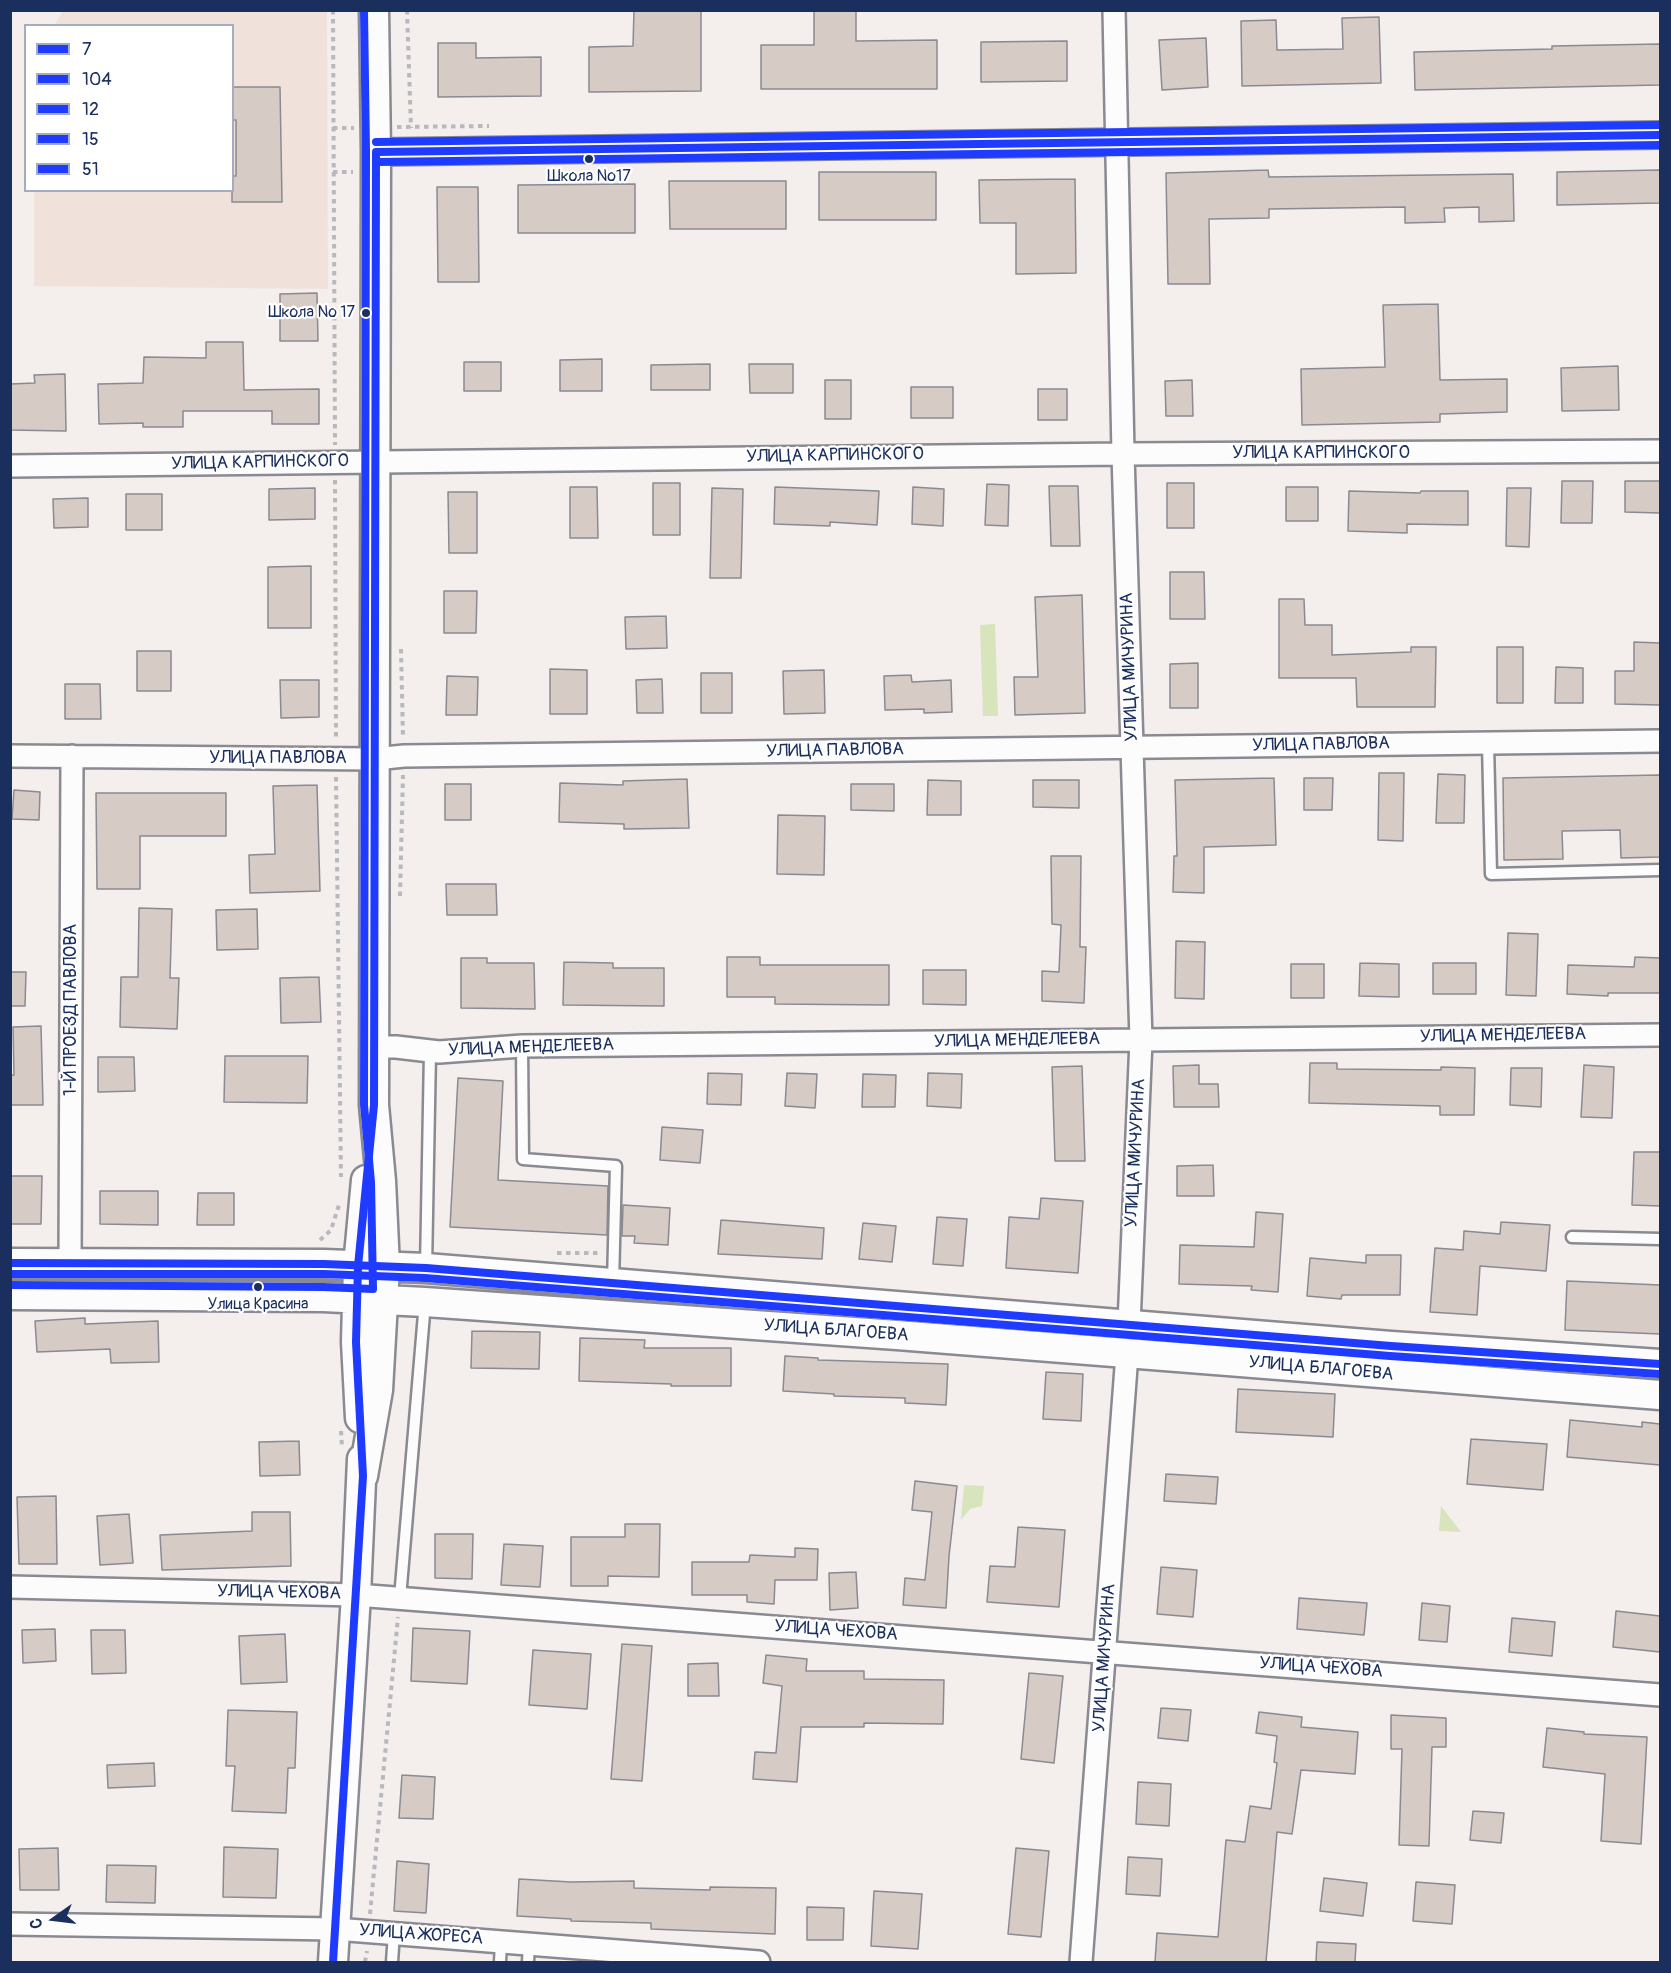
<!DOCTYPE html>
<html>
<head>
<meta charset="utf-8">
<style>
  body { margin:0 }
  #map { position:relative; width:1671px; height:1973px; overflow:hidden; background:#f4eeec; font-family:Pangolin,sans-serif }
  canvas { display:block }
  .frame { position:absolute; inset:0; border:12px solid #1b2f5e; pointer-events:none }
  .legend { position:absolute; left:24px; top:24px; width:210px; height:168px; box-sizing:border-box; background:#fff; border:2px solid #a4acbf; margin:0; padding:8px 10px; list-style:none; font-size:18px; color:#1b2f5e }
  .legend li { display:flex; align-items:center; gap:12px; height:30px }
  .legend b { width:30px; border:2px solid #a4acbf }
  .north { position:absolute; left:24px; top:1889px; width:60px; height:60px; -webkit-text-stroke:4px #fff; paint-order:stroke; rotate:256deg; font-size:16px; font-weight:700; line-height:24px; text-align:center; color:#1b2f5e }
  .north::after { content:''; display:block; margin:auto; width:21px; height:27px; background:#1b2f5e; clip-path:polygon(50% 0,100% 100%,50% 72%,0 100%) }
</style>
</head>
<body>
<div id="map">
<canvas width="1671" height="1973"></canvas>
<div class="frame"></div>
<ul class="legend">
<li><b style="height:8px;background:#1f3bff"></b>7</li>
<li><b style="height:8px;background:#1f3bff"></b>104</li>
<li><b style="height:8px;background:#1f3bff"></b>12</li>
<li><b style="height:8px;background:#1f3bff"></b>15</li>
<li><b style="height:8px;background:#1f3bff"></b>51</li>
</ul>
<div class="north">С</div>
</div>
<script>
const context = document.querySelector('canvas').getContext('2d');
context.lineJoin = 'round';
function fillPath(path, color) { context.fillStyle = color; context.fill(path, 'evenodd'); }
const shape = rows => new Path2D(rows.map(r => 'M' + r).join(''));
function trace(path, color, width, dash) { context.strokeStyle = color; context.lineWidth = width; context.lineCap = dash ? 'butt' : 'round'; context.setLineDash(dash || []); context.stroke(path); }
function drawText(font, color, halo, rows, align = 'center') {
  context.font = font + ' Pangolin,sans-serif'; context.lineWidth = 4.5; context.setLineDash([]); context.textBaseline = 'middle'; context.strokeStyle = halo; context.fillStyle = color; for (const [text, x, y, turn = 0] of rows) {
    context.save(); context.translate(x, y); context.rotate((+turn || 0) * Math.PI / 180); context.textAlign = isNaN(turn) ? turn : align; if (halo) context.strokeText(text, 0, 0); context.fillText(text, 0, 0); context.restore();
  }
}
const built = shape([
  [63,10,327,11,328,289,34,286,34,191,232,190,232,26,55,25]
]);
const green = shape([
  [995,624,998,716,983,716,980,625],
  [964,1485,984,1486,982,1506,970,1509,961,1520],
  [1441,1506,1461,1532,1439,1531]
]);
const building = shape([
  [634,10,701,10,701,91,589,92,589,47,633,46,634,10],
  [814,10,856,10,856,41,937,40,937,89,761,89,761,45,814,45,814,10],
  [1379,17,1381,83,1242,86,1241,21,1276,20,1277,50,1343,49,1342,18,1379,17],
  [1206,38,1208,87,1162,90,1159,40,1206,38],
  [1067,41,1067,81,981,82,981,42,1067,41],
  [438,43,476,43,476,58,541,57,541,96,438,97,438,43],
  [1660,44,1660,85,1415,90,1414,52,1552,49,1552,46,1660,44],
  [232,87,280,87,282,202,232,202,232,176,236,176,236,120,232,120,232,87],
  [1268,170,1269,177,1513,174,1514,221,1479,222,1479,207,1444,208,1445,222,1405,223,1405,207,1269,209,1269,218,1209,219,1210,284,1168,284,1166,173,1268,170],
  [1660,170,1660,203,1557,205,1557,172,1660,170],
  [819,172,936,172,936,220,819,220,819,172],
  [1075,179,1076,273,1016,274,1016,223,980,223,979,180,1075,179],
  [669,181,786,181,786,229,670,229,669,181],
  [635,184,635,233,518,233,518,185,635,184],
  [437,187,478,187,479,282,438,282,437,187],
  [317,293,318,341,280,341,280,294,317,293],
  [1438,304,1440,380,1507,379,1507,412,1440,414,1440,422,1302,425,1301,369,1385,367,1383,305,1438,304],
  [206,342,243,342,244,390,319,389,319,424,272,424,272,411,183,411,183,427,143,427,143,423,99,424,98,384,143,383,144,357,206,358,206,342],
  [602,359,602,391,560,391,560,360,602,359],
  [464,362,501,362,501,391,464,391,464,362],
  [710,364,710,390,651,390,651,365,710,364],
  [749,364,793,364,793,393,750,393,749,364],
  [1618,366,1619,410,1562,411,1561,368,1618,366],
  [65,374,66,431,10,430,10,384,35,383,34,375,65,374],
  [825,380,851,380,851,419,825,419,825,380],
  [1192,380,1193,416,1166,416,1165,381,1192,380],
  [911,387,953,387,953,418,911,418,911,387],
  [1038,389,1067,389,1067,420,1038,420,1038,389],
  [1562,481,1593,481,1592,523,1561,523,1562,481],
  [1625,481,1660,481,1660,513,1625,512,1625,481],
  [653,483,680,483,680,535,653,535,653,483],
  [1167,483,1194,483,1194,528,1167,528,1167,483],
  [987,484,1009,485,1008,526,985,525,987,484],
  [1049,486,1078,486,1080,546,1051,546,1049,486],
  [570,487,597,487,598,538,570,538,570,487],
  [775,487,879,491,877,525,830,522,830,526,774,524,775,487],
  [913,487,944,489,943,526,912,524,913,487],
  [1286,487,1318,487,1318,521,1286,521,1286,487],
  [315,488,315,519,269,520,269,489,315,488],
  [712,488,743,489,741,578,710,578,712,488],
  [1507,488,1531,488,1529,547,1506,546,1507,488],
  [1349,491,1420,493,1421,491,1468,491,1468,525,1407,524,1407,533,1348,531,1349,491],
  [448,492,477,492,477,553,449,553,448,492],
  [126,494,162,494,162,530,126,530,126,494],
  [88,498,88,527,54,528,53,499,88,498],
  [311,566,311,628,268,628,268,567,311,566],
  [1170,572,1204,572,1205,619,1170,619,1170,572],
  [444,591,477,591,476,633,444,633,444,591],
  [1082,595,1085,713,1015,715,1014,677,1038,677,1035,597,1082,595],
  [1279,599,1304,599,1305,625,1332,625,1332,655,1411,652,1411,647,1436,647,1435,707,1357,707,1356,678,1279,678,1279,599],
  [666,616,667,648,626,649,625,617,666,616],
  [1634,642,1660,643,1660,705,1615,704,1615,671,1634,671,1634,642],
  [1497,647,1523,647,1523,703,1497,703,1497,647],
  [137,651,171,651,171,691,137,691,137,651],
  [1198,663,1198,708,1170,708,1170,664,1198,663],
  [1556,667,1583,668,1583,703,1555,703,1556,667],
  [550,669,587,670,587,714,550,714,550,669],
  [824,670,825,713,784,714,783,671,824,670],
  [701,673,732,673,732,713,701,713,701,673],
  [911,675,912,682,951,680,952,712,924,713,924,709,885,710,884,676,911,675],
  [447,676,478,677,477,715,446,715,447,676],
  [662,679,663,713,637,713,636,680,662,679],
  [280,680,319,680,319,717,281,718,280,680],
  [65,684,100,684,101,719,65,719,65,684],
  [1379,773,1404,773,1403,841,1378,840,1379,773],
  [1438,774,1465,775,1464,823,1436,823,1438,774],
  [1660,775,1660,857,1621,858,1620,830,1562,831,1563,859,1504,860,1503,778,1660,775],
  [1274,778,1276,845,1204,847,1204,893,1173,892,1174,856,1177,856,1175,780,1274,778],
  [1304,778,1333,778,1332,810,1304,810,1304,778],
  [687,779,689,828,624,829,624,824,559,822,560,783,623,785,623,781,687,779],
  [928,780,961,781,961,815,927,815,928,780],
  [1033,780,1079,780,1079,808,1033,807,1033,780],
  [445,784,471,784,471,820,445,820,445,784],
  [851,784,894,784,894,811,851,810,851,784],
  [317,785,320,891,250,893,249,855,275,854,273,786,317,785],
  [14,790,40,792,39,820,12,819,14,790],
  [96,793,226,793,226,836,140,836,140,889,97,889,96,793],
  [778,815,825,816,824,875,777,874,778,815],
  [1051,856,1081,856,1080,947,1086,947,1084,1003,1042,1001,1042,971,1059,972,1061,925,1052,924,1051,856],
  [446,884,496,884,497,915,447,915,446,884],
  [139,908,172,909,170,978,179,978,177,1029,120,1027,121,977,138,977,139,908],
  [257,909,258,949,217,950,216,910,257,909],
  [1508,933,1538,934,1536,996,1506,995,1508,933],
  [1176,941,1205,942,1204,999,1175,998,1176,941],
  [727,957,760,957,760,965,889,965,889,1005,775,1004,775,997,727,997,727,957],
  [1635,957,1660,958,1660,993,1608,993,1608,996,1567,994,1568,965,1634,967,1635,957],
  [461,958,487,958,487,963,534,963,535,1009,461,1008,461,958],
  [564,962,613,963,613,968,664,968,664,1006,563,1005,564,962],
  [1360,963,1399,964,1399,997,1359,996,1360,963],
  [1433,963,1476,963,1476,994,1433,994,1433,963],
  [1291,964,1324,964,1324,998,1291,998,1291,964],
  [923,970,966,970,966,1005,923,1004,923,970],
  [10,972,26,972,25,1006,10,1006,10,972],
  [319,977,321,1022,281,1023,280,978,319,977],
  [41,1026,43,1105,10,1105,10,1075,14,1075,13,1027,41,1026],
  [225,1056,308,1056,307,1103,224,1102,225,1056],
  [98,1057,134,1057,135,1091,98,1092,98,1057],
  [1310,1063,1337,1063,1337,1069,1441,1070,1441,1067,1475,1068,1474,1115,1440,1115,1440,1106,1309,1103,1310,1063],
  [1199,1065,1199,1084,1218,1084,1219,1107,1174,1107,1173,1066,1199,1065],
  [1584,1065,1614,1067,1612,1118,1581,1117,1584,1065],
  [1082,1066,1085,1161,1055,1161,1052,1067,1082,1066],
  [1511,1068,1542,1068,1541,1107,1510,1105,1511,1068],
  [708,1073,742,1074,741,1105,707,1104,708,1073],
  [787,1073,817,1074,815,1108,785,1106,787,1073],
  [928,1073,962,1074,961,1108,927,1106,928,1073],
  [863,1074,896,1075,895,1107,862,1107,863,1074],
  [458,1078,503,1081,498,1180,608,1186,607,1235,450,1227,458,1078],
  [662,1127,703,1130,700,1163,660,1160,662,1127],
  [1634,1152,1660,1152,1660,1206,1632,1205,1634,1152],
  [1213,1165,1214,1196,1177,1196,1177,1166,1213,1165],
  [10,1176,42,1176,41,1224,10,1224,10,1176],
  [100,1191,158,1191,158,1225,100,1224,100,1191],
  [198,1193,234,1193,234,1225,197,1225,198,1193],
  [1041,1198,1083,1201,1078,1273,1006,1268,1009,1217,1039,1219,1041,1198],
  [623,1205,670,1208,668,1245,634,1243,635,1236,622,1236,623,1205],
  [1256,1212,1283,1214,1278,1292,1251,1290,1252,1286,1179,1284,1180,1245,1254,1247,1256,1212],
  [937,1217,967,1219,963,1266,933,1264,937,1217],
  [721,1220,824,1228,822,1259,718,1254,721,1220],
  [1501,1222,1550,1225,1546,1271,1480,1266,1477,1315,1430,1312,1435,1248,1463,1250,1464,1231,1500,1234,1501,1222],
  [863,1223,896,1226,892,1262,859,1259,863,1223],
  [1366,1255,1401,1255,1400,1295,1342,1295,1341,1299,1307,1296,1310,1258,1366,1263,1366,1255],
  [1567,1281,1660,1285,1660,1334,1565,1330,1567,1281],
  [85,1318,85,1324,158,1321,159,1362,111,1363,110,1349,37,1352,35,1321,85,1318],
  [472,1331,540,1332,539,1369,471,1368,472,1331],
  [580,1338,645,1340,644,1348,731,1348,731,1386,671,1386,671,1384,579,1381,580,1338],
  [785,1356,818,1358,818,1360,948,1364,946,1405,905,1403,905,1398,834,1396,834,1394,783,1391,785,1356],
  [1046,1372,1083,1374,1081,1421,1043,1419,1046,1372],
  [1238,1389,1335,1394,1333,1437,1236,1432,1238,1389],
  [1570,1420,1642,1427,1642,1422,1660,1424,1660,1465,1567,1457,1570,1420],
  [1471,1439,1547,1444,1543,1490,1467,1484,1471,1439],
  [299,1441,300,1475,260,1476,259,1442,299,1441],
  [1166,1474,1218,1477,1216,1504,1164,1501,1166,1474],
  [915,1481,957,1486,949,1556,946,1608,903,1605,905,1578,925,1580,932,1512,912,1510,915,1481],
  [56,1496,57,1564,19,1564,17,1497,56,1496],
  [252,1512,290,1512,291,1566,162,1570,160,1535,252,1531,252,1512],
  [129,1514,133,1563,100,1565,97,1516,129,1514],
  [625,1524,660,1524,659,1577,608,1576,608,1586,571,1586,571,1537,625,1537,625,1524],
  [1018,1527,1065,1530,1059,1607,987,1602,990,1566,1015,1567,1018,1527],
  [435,1534,473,1534,472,1579,435,1578,435,1534],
  [504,1544,543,1546,540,1587,501,1585,504,1544],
  [795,1548,818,1549,817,1580,775,1580,774,1604,747,1602,747,1595,692,1595,692,1562,749,1562,750,1555,795,1557,795,1548],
  [1161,1567,1197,1570,1193,1617,1157,1614,1161,1567],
  [856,1572,858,1608,830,1610,829,1573,856,1572],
  [1299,1598,1367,1603,1364,1635,1297,1629,1299,1598],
  [1422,1603,1450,1606,1447,1642,1419,1640,1422,1603],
  [1616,1611,1660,1616,1660,1652,1613,1647,1616,1611],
  [1512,1618,1555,1622,1552,1656,1509,1652,1512,1618],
  [413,1628,470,1631,467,1684,411,1681,413,1628],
  [55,1629,56,1661,23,1663,22,1630,55,1629],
  [91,1630,125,1630,126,1673,92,1674,91,1630],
  [285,1634,287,1682,241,1684,239,1636,285,1634],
  [622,1644,652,1646,642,1781,611,1779,622,1644],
  [533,1650,591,1654,587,1709,529,1705,533,1650],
  [766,1655,807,1659,806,1671,864,1671,864,1679,944,1680,943,1724,864,1723,864,1727,801,1727,797,1782,753,1779,755,1752,776,1753,782,1686,763,1683,766,1655],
  [718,1663,719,1696,688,1696,688,1664,718,1663],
  [1029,1673,1063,1676,1054,1763,1021,1759,1029,1673],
  [1161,1708,1191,1710,1188,1741,1158,1738,1161,1708],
  [228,1710,297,1712,295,1768,288,1768,286,1813,232,1811,235,1766,226,1766,228,1710],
  [1259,1712,1302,1717,1301,1727,1358,1732,1355,1774,1301,1770,1292,1834,1277,1832,1266,1962,1155,1962,1157,1933,1218,1937,1226,1840,1245,1842,1250,1806,1271,1809,1277,1763,1274,1762,1277,1736,1256,1733,1259,1712],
  [1391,1715,1446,1718,1446,1747,1432,1747,1429,1846,1399,1845,1402,1749,1391,1749,1391,1715],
  [1547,1728,1584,1732,1584,1734,1647,1737,1641,1844,1601,1841,1605,1774,1543,1767,1547,1728],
  [154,1763,155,1786,108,1788,107,1765,154,1763],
  [402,1775,435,1777,433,1819,399,1818,402,1775],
  [1138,1782,1171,1784,1169,1826,1136,1824,1138,1782],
  [1473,1811,1504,1813,1501,1843,1470,1840,1473,1811],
  [224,1847,278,1849,276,1898,223,1897,224,1847],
  [58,1848,59,1890,20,1890,19,1849,58,1848],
  [1016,1848,1049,1851,1041,1937,1008,1934,1016,1848],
  [1128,1857,1162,1859,1160,1896,1126,1894,1128,1857],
  [397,1861,429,1864,426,1913,394,1911,397,1861],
  [107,1865,156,1866,155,1903,106,1902,107,1865],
  [1324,1878,1367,1883,1363,1916,1320,1911,1324,1878],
  [519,1879,571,1882,634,1881,634,1888,710,1890,710,1887,776,1888,775,1934,651,1929,651,1923,571,1921,571,1919,517,1916,519,1879],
  [1416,1882,1455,1885,1452,1924,1413,1921,1416,1882],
  [874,1891,922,1894,918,1949,871,1946,874,1891],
  [807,1907,844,1908,843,1940,807,1940,807,1907],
  [1317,1942,1356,1944,1355,1962,1316,1962,1317,1942]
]);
const path = shape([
  [333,10,335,445],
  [407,10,411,128],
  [397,127,489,126],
  [333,128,354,128],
  [333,172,353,172],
  [335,480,336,739],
  [401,649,403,737],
  [336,777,341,1177],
  [400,896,403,775],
  [320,1240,331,1230,339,1205],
  [557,1253,601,1253],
  [341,1431,342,1447],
  [370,1914,398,1617],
  [365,1962,367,1951]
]);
const service = shape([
  [1488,743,1491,874,1660,870],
  [522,1046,523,1159,616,1166,613,1283],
  [1572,1237,1660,1239],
  [426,1268,430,1052],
  [400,1598,425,1302],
  [392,1962,394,1933],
  [500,1962,501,1942],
  [528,1962,529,1944]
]);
const minor = shape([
  [1114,10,1123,454,1141,1040,1129,1324],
  [10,466,1123,454,1660,451],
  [10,756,375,759,404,756,1660,741],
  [374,1047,396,1047,439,1052,522,1046,1660,1035],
  [70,1264,72,756],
  [10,1587,356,1595,1660,1695],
  [10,1924,335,1929,759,1962],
  [1081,1962,1127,1354]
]);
const tertiary = shape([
  [376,152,1660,135]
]);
const secondary = shape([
  [10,1263,324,1264,426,1268,1391,1346,1660,1364],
  [10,1295,323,1297,425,1302,897,1335,1660,1395],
  [360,1418,356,1342,358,1266,366,1180],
  [363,1476,378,1390,385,1267,381,1181,374,1105,376,152,374,10],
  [333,1962,356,1595,362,1459]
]);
const bus1 = shape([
  [376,152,1660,135],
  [333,1962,363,1476,356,1342,358,1266,374,1105,376,152]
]);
const bus2 = shape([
  [364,10,366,152],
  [376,162,1660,145]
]);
const bus3 = shape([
  [376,142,1660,125],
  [10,1285,323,1287,373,1289,371,1182,364,1105,366,152]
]);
const bus4 = shape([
  [10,1263,324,1264,426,1268,1391,1346,1660,1364]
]);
const bus5 = shape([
  [10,1274,324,1274,425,1278,1390,1356,1659,1374]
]);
const markers = [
  [589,159,5,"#1b2f5e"],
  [366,313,5,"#1b2f5e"],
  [258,1287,5,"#1b2f5e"]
];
const busNames = [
  ["Школа №17",589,177],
  ["Школа № 17",355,313,"right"],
  ["Улица Красина",258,1305]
];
const streetNames = [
  ["УЛИЦА КАРПИНСКОГО",1321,453],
  ["УЛИЦА КАРПИНСКОГО",835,456,-1],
  ["УЛИЦА КАРПИНСКОГО",260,463,-1],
  ["УЛИЦА МИЧУРИНА",1130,667,-92],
  ["УЛИЦА ПАВЛОВА",1321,745,-1],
  ["УЛИЦА ПАВЛОВА",835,751,-1],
  ["УЛИЦА ПАВЛОВА",278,758],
  ["1-Й ПРОЕЗД ПАВЛОВА",71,1010,-90],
  ["УЛИЦА МЕНДЕЛЕЕВА",1503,1036,-1],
  ["УЛИЦА МЕНДЕЛЕЕВА",1017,1041,-1],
  ["УЛИЦА МЕНДЕЛЕЕВА",531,1048,-2],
  ["УЛИЦА МИЧУРИНА",1136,1153,-87],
  ["УЛИЦА БЛАГОЕВА",836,1331,4],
  ["УЛИЦА БЛАГОЕВА",1321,1369,5],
  ["УЛИЦА ЧЕХОВА",279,1593,1],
  ["УЛИЦА ЧЕХОВА",836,1631,4],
  ["УЛИЦА МИЧУРИНА",1105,1658,-86],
  ["УЛИЦА ЧЕХОВА",1321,1668,4],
  ["УЛИЦА ЖОРЕСА",421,1935,4]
];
fillPath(built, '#f1e1db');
fillPath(green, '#d8e4bb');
fillPath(building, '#d7cbc6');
trace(building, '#898a92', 1.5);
trace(service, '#898a92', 15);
trace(minor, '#898a92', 26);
trace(tertiary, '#898a92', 30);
trace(secondary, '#898a92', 33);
trace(path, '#b8b9be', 4, [4.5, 4.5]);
trace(service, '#fdfcfc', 10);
trace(minor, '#fdfcfc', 21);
trace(tertiary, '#fdfcfc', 26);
trace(secondary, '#fdfcfc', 28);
trace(bus1, '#1f3bff', 8);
trace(bus2, '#1f3bff', 8);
trace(bus3, '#1f3bff', 8);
trace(bus4, '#1f3bff', 8);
trace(bus5, '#1f3bff', 8);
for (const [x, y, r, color] of markers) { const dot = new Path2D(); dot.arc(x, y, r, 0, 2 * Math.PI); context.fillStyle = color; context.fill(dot); trace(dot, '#fff', 2); }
drawText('16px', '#1b2f5e', '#fff', busNames);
drawText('18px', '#1b2f5e', '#fff', streetNames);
</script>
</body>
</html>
